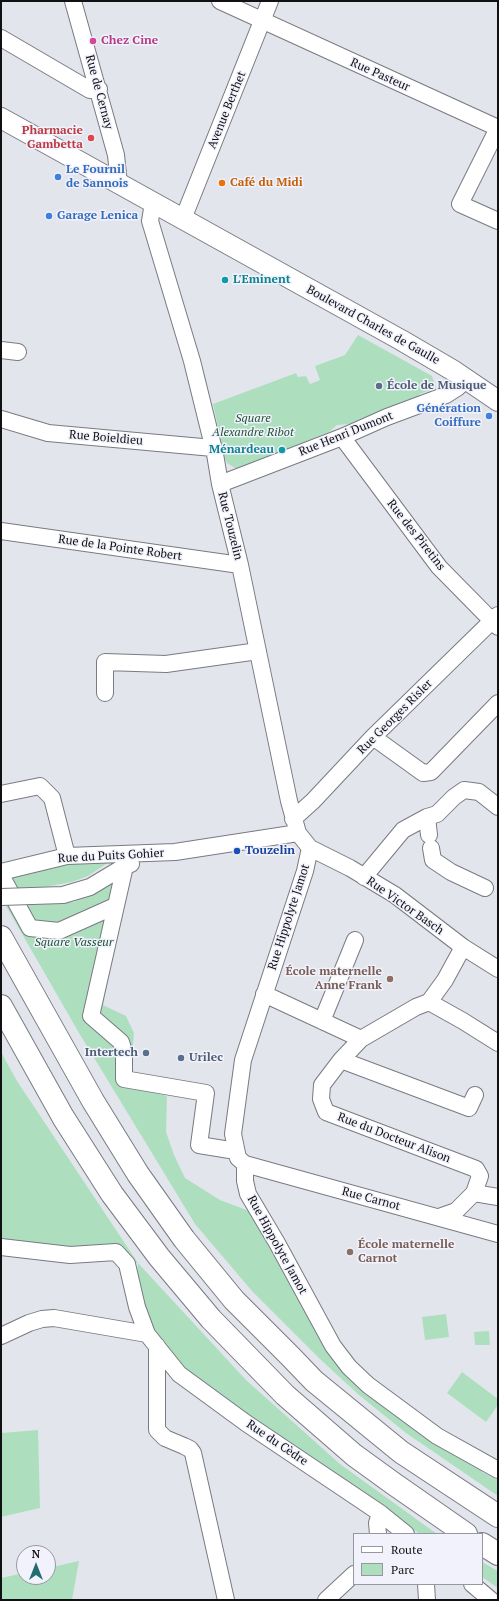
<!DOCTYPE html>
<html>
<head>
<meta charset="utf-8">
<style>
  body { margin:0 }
  #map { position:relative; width:499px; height:1601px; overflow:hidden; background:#e3e5ed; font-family:"PT Serif",serif }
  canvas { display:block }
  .frame { position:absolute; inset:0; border:2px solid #111114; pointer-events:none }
  .legend { position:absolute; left:353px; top:1533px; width:130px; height:52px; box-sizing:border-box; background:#f1f2fb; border:1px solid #97989f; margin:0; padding:5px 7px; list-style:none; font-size:12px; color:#111114 }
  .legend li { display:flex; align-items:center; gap:8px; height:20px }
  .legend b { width:20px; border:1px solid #97989f }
  .north { position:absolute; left:16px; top:1545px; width:40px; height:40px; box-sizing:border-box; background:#f1f2fb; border:1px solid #97989f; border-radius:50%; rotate:0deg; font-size:11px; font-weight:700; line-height:16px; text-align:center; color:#111114 }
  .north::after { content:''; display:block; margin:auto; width:14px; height:18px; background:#226d73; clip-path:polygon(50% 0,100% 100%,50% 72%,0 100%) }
</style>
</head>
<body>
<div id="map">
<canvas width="499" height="1601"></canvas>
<div class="frame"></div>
<ul class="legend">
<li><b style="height:5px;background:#fff"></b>Route</li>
<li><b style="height:11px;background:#addfbf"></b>Parc</li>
</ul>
<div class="north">N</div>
</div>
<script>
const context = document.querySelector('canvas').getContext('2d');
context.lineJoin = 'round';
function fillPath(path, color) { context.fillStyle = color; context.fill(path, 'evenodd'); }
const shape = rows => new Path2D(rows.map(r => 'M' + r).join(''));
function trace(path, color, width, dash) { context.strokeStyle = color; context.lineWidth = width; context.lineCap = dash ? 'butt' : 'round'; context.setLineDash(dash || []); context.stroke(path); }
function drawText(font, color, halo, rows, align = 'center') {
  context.font = font + ' "PT Serif",serif'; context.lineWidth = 3; context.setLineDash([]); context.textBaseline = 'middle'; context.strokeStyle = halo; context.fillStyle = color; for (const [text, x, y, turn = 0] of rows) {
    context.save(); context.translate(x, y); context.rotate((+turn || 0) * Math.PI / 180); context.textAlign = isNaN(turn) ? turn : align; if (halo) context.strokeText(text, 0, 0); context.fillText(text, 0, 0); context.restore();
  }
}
const green = shape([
  [358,335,432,376,436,388,420,394,417,397,349,424,337,425,329,432,289,448,245,468,235,468,227,463,225,459,213,404,296,373,298,377,306,376,310,384,320,380,315,366,345,355],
  [115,858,88,876,72,882,28,890,1,890,5,870],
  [128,882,103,1005,126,1016,134,1033,129,1086,167,1096,166,1132,174,1155,185,1178,220,1200,249,1211,290,1284,337,1361,484,1468,482,1472,498,1480,498,1496,406,1433,359,1395,321,1360,252,1291,195,1224,79,1033,6,906,74,902,114,883],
  [1,1052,17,1081,138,1263,246,1380,340,1464,437,1534,420,1534,332,1473,192,1379,133,1325,138,1263,1,1238],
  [446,1314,449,1337,425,1340,422,1317],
  [489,1331,490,1345,475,1345,474,1332],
  [462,1372,498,1399,498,1405,486,1422,447,1393],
  [38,1430,40,1508,1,1517,1,1433],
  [79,1561,72,1600,1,1600,1,1578,24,1573,24,1577,48,1577,48,1568],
  [482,1562,498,1571,498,1588,482,1577]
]);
const minor = shape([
  [73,1,116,155,119,184],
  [220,1,498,128],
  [1,38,90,90,99,89],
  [498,128,460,204,498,221],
  [153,203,150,221,192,361,215,454,220,484,240,565,289,801,298,833,310,848,350,868,395,895,463,947,498,969],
  [183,219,270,1],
  [1,350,18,352],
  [1,419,48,433,213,448],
  [342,437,439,567,498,627],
  [220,484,342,437,387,417,446,395,457,388,467,379],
  [1,531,240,565],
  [105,693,105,662,166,664,258,651],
  [373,737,423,773,431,772,498,703],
  [1,794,40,786,52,798,67,856],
  [427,817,429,835],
  [293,819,313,801,373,737,498,615],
  [310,848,305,871,243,1060,233,1134,238,1158,245,1164,498,1234],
  [431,848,433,860,451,872,485,888],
  [125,866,91,1016,121,1042,124,1052,124,1079,206,1093,199,1145,236,1151],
  [1,872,67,856,175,852,298,833],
  [1,875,30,928,59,931,115,906],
  [364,877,403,830,427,817,437,814,454,797,464,790,479,792,498,807],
  [32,896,63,895,90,887,125,866,131,864],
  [264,994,361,1039],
  [429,1002,445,980,463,947],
  [322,1021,355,940],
  [341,1060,469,1108,475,1095],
  [245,1164,245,1181,248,1194,277,1243,333,1346,349,1367,368,1385,437,1436,498,1470],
  [474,1193,498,1197],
  [439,1217,456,1211,474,1193,480,1176,476,1169,326,1112,321,1099,322,1085,341,1060,361,1039,416,1007,429,1002,463,1021,498,1043],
  [1,1247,70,1255,116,1252,127,1264,137,1307,147,1334,179,1374,246,1423,380,1513,406,1534],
  [1,1336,29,1323,42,1319,54,1318,147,1334],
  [157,1346,157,1430,165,1438,184,1446,190,1449,193,1453,226,1600],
  [378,1534,377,1523,380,1513],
  [426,1584,427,1600],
  [472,1584,491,1600],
  [326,1600,354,1574]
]);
const major = shape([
  [1,118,401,340,454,371,498,401]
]);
const highway = shape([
  [1,937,93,1101,138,1174,184,1239,234,1300,291,1357,314,1381,401,1452,498,1516],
  [1,1006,63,1117,112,1194,159,1257,211,1319,285,1395,354,1455,394,1484,466,1534],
  [482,1544,498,1554]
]);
const minorBridge = shape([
  [1,897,32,896]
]);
const markers = [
  [93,41,4,"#d1479c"],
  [91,138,4,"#e0444e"],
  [58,177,4,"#3f7fe0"],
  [222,183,4,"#e8710a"],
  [49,216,4,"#3f7fe0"],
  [225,280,4,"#0f9aa8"],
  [379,386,4,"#5c6f8a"],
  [489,416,4,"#3f7fe0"],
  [282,450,4,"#0f9aa8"],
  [237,851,4,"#1a4fb4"],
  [390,979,4,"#8d6e63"],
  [146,1053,4,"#5c6f8a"],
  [181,1058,4,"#5c6f8a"],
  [350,1252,4,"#8d6e63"]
];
const hotelNames = [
  ["Chez Cine",101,41]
];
const streetNames = [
  ["Rue Pasteur",380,75,24],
  ["Rue de Cernay",99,92,75],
  ["Avenue Berthet",227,110,-68],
  ["Boulevard Charles de Gaulle",373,325,29],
  ["Rue Henri Dumont",346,434,-22],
  ["Rue Boieldieu",106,438,5],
  ["Rue Touzelin",230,526,76],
  ["Rue des Piretins",416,535,52],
  ["Rue de la Pointe Robert",120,548,8],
  ["Rue Georges Risler",395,717,-45],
  ["Rue du Puits Gohier",111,856,-3],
  ["Rue Victor Basch",405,906,35],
  ["Rue Hippolyte Jamot",289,917,-72],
  ["Rue du Docteur Alison",394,1138,21],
  ["Rue Carnot",371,1199,15],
  ["Rue Hippolyte Jamot",277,1245,61],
  ["Rue du Cèdre",277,1443,34]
];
const healthNames = [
  ["Pharmacie",83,131],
  ["Gambetta",83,145]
];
const shopNames = [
  ["Le Fournil",66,170],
  ["de Sannois",66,184],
  ["Garage Lenica",57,216],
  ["Génération",481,409,"right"],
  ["Coiffure",481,423,"right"]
];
const foodNames = [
  ["Café du Midi",230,183]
];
const cultureNames = [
  ["L'Eminent",233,280],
  ["Ménardeau",274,450,"right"]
];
const serviceNames = [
  ["École de Musique",387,386],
  ["Intertech",138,1053,"right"],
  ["Urilec",189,1058]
];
const parkNames = [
  ["Square",253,419],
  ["Alexandre Ribot",253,433],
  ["Square Vasseur",74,943]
];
const transitNames = [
  ["Touzelin",245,851]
];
const educationNames = [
  ["École maternelle",382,972],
  ["Anne Frank",382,986],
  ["École maternelle",358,1245,"left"],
  ["Carnot",358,1259,"left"]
];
fillPath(green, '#addfbf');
trace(minor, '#797a82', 18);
trace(major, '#797a82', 22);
trace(highway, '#797a82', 24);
trace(minor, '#fff', 16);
trace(major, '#fff', 20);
trace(highway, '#fff', 22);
trace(minorBridge, '#797a82', 18, []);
trace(minorBridge, '#fff', 16);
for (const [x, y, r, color] of markers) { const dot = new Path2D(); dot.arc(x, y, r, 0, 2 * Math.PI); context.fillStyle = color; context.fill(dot); trace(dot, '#f1f2fb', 1.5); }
drawText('bold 12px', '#b23c85', '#f1f2fb', hotelNames, 'left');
drawText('12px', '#111114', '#f1f2fb', streetNames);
drawText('bold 12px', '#be3a42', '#f1f2fb', healthNames, 'right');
drawText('bold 12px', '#366cbe', '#f1f2fb', shopNames, 'left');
drawText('bold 12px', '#c56008', '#f1f2fb', foodNames, 'left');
drawText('bold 12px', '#0d838f', '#f1f2fb', cultureNames, 'left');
drawText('bold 12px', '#4e5e75', '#f1f2fb', serviceNames, 'left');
drawText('italic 12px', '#1d5335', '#f1f2fb', parkNames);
drawText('bold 12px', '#164399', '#f1f2fb', transitNames, 'left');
drawText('bold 12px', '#785e54', '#f1f2fb', educationNames, 'right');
</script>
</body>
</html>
